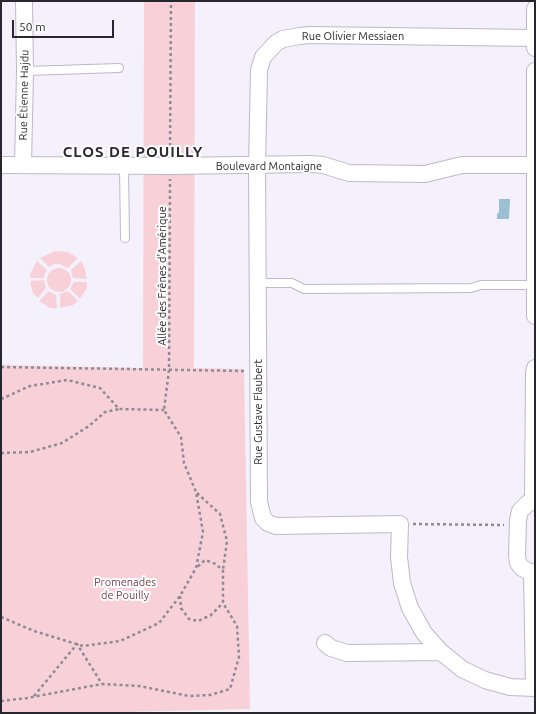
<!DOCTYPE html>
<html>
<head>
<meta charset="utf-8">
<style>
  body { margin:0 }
  #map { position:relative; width:536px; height:714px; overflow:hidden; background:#f4f1fc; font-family:Ubuntu,sans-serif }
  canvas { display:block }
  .frame { position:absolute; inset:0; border:2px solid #29272e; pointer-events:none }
  .scale { position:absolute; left:12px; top:20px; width:102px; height:18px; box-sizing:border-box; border:2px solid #29272e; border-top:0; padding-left:5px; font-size:12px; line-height:14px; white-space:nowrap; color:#29272e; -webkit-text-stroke:3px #fff; paint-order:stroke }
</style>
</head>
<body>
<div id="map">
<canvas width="536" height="714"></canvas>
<div class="frame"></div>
<div class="scale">50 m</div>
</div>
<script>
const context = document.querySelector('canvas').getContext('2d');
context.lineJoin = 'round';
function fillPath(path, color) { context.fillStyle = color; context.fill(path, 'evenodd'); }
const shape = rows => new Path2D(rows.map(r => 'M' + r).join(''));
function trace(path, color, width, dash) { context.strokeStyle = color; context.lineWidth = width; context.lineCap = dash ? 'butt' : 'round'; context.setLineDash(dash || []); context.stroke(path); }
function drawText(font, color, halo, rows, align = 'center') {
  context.font = font + ' Ubuntu,sans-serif'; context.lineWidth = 4; context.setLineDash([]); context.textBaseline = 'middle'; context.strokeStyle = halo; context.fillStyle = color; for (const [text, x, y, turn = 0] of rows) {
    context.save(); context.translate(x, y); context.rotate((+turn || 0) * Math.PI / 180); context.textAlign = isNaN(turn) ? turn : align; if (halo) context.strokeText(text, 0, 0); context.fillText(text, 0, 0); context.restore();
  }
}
const green = shape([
  [144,1,195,1,194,368,244,369,250,709,85,713,1,713,1,365,143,368],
  [55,251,68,252,78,258,68,268,59,264,54,264,49,267,40,258],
  [37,261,47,270,43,278,30,278,31,272],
  [81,261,84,266,87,279,73,278,71,270],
  '47 280a12 12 0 1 1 24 0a12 12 0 1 1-24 0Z',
  [44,280,46,288,38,298,33,293,30,281],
  [74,282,87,282,87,288,80,299,70,289],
  [49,291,56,295,57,308,50,308,39,301],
  [68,291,78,301,73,305,60,308,60,294]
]);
const water = shape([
  [499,199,510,199,509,219,497,219,497,214,499,212]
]);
const path = shape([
  [170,152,171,1],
  [1,367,245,371],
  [1,399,30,386,67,380,100,388,119,409,164,410],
  [1,453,30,452,62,443,89,426,105,412,119,409],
  [197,493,220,514,227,541,223,570],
  [413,524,504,525],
  [180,596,181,608,189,619,198,621,211,615,223,603],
  [1,617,34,631,83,646,120,641,159,623,180,596,196,568,203,532,196,492,184,463,181,437,164,410,169,370,170,179],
  [34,696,77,644,102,684],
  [1,701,27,698,102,684,139,686,189,696,210,695,230,689,239,657,237,626,223,603,223,571,216,564,205,560,196,568]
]);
const service = shape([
  [25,71,119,68],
  [124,166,125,238],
  [257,283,292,283,304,289,471,288,481,285,535,285]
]);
const minor = shape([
  [535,38,309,35,300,36,283,39,276,43,263,57,259,70,257,165,259,502,263,518,268,523,276,526,400,524,399,557,402,583,410,608,424,633,441,652,462,669,485,680,510,687,535,688],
  [535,48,535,9],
  [535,71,535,316],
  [1,165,170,166,311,164,323,165,349,173,425,174,462,165,535,165],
  [23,165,25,71,24,1],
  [533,501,534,373,535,368],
  [535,502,528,503,520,511,518,520,517,555,518,563,522,568,532,573,535,572],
  [532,573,534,688],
  [325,643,331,648,347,653,441,652]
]);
const streetNames = [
  ["Rue Olivier Messiaen",353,36],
  ["Rue Étienne Hajdu",24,95,-89],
  ["Boulevard Montaigne",269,166],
  ["Allée des Frênes d'Amérique",162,276,-90],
  ["Rue Gustave Flaubert",258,412,-90]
];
const parkNames = [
  ["Promenades",125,582],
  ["de Pouilly",125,595]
];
const districtNames = [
  ["CLOS DE POUILLY",133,152]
];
fillPath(green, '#f8d1d8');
fillPath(water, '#9bc0d4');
trace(service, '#bdb8ca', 10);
trace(minor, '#bdb8ca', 18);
trace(path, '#8d8b94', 2.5, [3, 3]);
trace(service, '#fff', 8);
trace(minor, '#fff', 16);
drawText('11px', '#29272e', '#fff', streetNames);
drawText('11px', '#773f4d', '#fff', parkNames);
context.letterSpacing = '1px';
drawText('bold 15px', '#2b2734', '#fff', districtNames);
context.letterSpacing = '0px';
</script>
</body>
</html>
